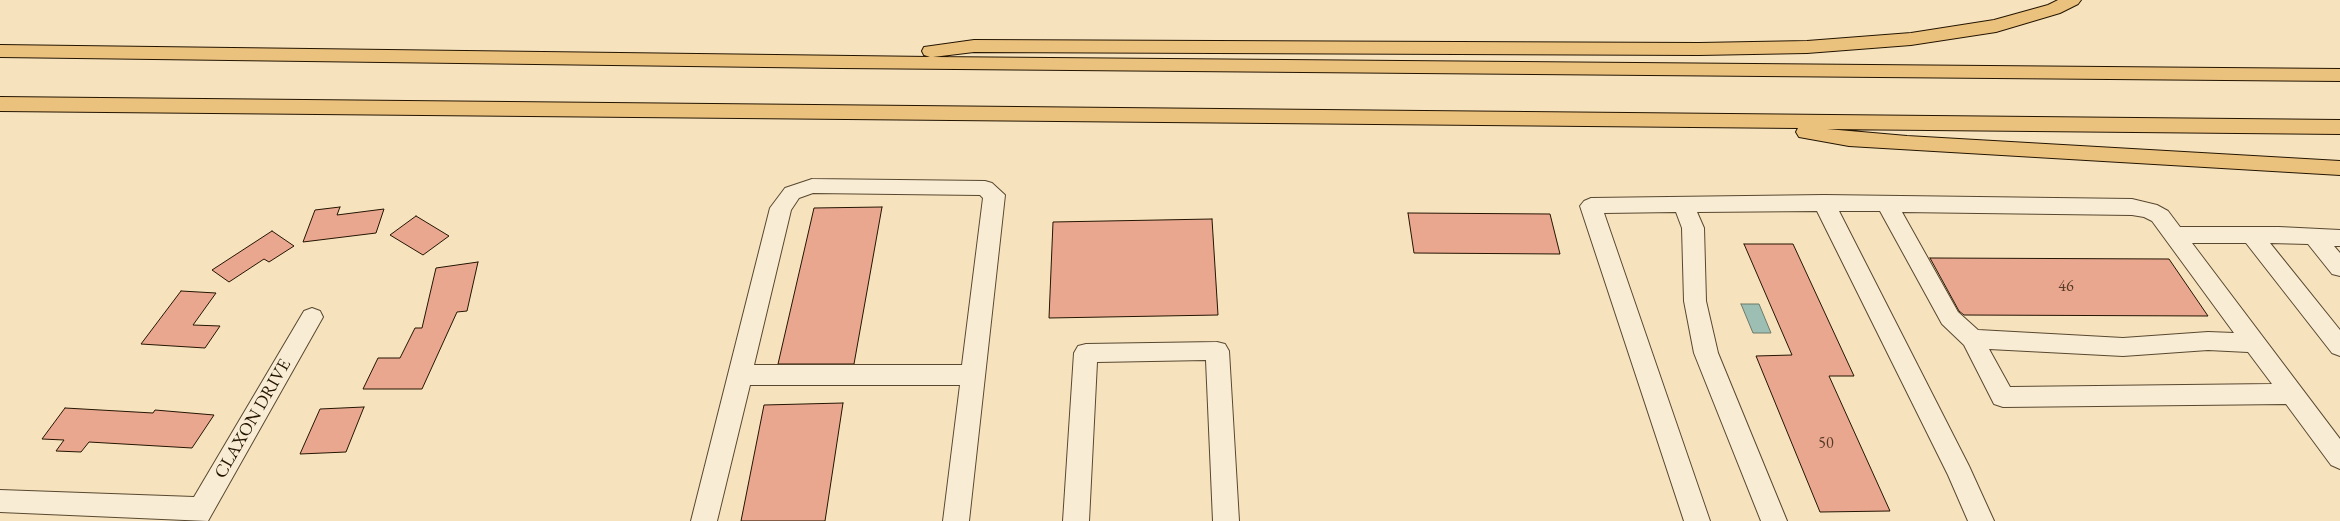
<!DOCTYPE html>
<html>
<head>
<meta charset="utf-8">
<style>
  body { margin:0 }
  canvas { display:block; background:#f6e2bd }
</style>
</head>
<body>
<canvas width="2340" height="521"></canvas>
<script>
const context = document.querySelector('canvas').getContext('2d');
context.lineJoin = 'round';
function fillPath(path, color) { context.fillStyle = color; context.fill(path, 'evenodd'); }
const shape = rows => new Path2D(rows.map(r => 'M' + r).join(''));
function trace(path, color, width, dash) { context.strokeStyle = color; context.lineWidth = width; context.lineCap = dash ? 'butt' : 'round'; context.setLineDash(dash || []); context.stroke(path); }
function drawText(font, color, halo, rows, align = 'center') {
  context.font = font + ' "EB Garamond",serif'; context.lineWidth = 4; context.setLineDash([]); context.textBaseline = 'middle'; context.strokeStyle = halo; context.fillStyle = color; for (const [text, x, y, turn = 0] of rows) {
    context.save(); context.translate(x, y); context.rotate((+turn || 0) * Math.PI / 180); context.textAlign = isNaN(turn) ? turn : align; if (halo) context.strokeText(text, 0, 0); context.fillText(text, 0, 0); context.restore();
  }
}
const water = shape([
  [1741,304,1759,304,1771,333,1753,333,1741,304]
]);
const building = shape([
  [340,207,337,215,384,209,376,233,303,242,315,210,340,207],
  [882,207,854,364,778,364,814,208,882,207],
  [1408,213,1550,214,1560,254,1414,253,1408,213],
  [416,216,449,236,423,255,390,235,416,216],
  [1212,219,1218,315,1049,318,1053,222,1212,219],
  [272,231,294,246,269,262,264,259,229,282,212,270,272,231],
  [1744,244,1793,244,1854,376,1829,376,1890,511,1820,512,1756,356,1792,355,1744,244],
  [1930,258,2169,259,2208,316,1964,315,1959,311,1930,258],
  [478,262,467,311,457,312,422,389,363,389,378,358,400,358,415,328,422,328,436,268,478,262],
  [181,291,216,293,193,325,220,326,205,348,141,344,181,291],
  [843,403,825,521,741,521,764,405,843,403],
  [364,407,346,452,300,454,320,409,364,407],
  [65,408,153,413,155,410,214,415,192,448,89,442,81,452,56,451,64,440,42,439,65,408]
]);
const minor = shape([
  [812,179,985,181,992,183,1005,195,969,521,943,521,960,385,750,385,717,521,691,521,770,208,785,188,812,179],
  [813,193,980,195,983,198,962,365,754,365,791,210,799,198,813,193],
  [1824,195,2132,199,2157,205,2168,211,2180,227,2279,227,2340,230,2340,246,2334,246,2340,253,2340,276,2332,274,2308,244,2270,243,2340,330,2340,356,2332,353,2246,243,2192,243,2340,439,2340,469,2331,465,2286,404,2003,407,1994,404,1964,345,1942,324,1880,211,1839,211,1969,466,1994,521,1968,521,1948,475,1817,211,1697,212,1704,228,1706,301,1718,353,1787,521,1761,521,1694,353,1684,301,1682,228,1676,212,1604,213,1710,521,1684,521,1580,206,1584,201,1591,198,1824,195],
  [1902,212,2132,215,2144,217,2152,221,2234,333,2208,332,2123,338,1978,330,1958,312,1902,212],
  [1989,349,2123,356,2208,350,2248,352,2272,384,2010,387,1989,349],
  [312,308,320,311,323,317,208,521,0,512,0,490,194,497,304,311,312,308],
  [1217,342,1225,344,1229,351,1239,521,1213,521,1206,360,1097,362,1089,521,1063,521,1074,353,1078,346,1086,344,1217,342]
]);
const highway = shape([
  [2058,0,2081,0,2078,4,2060,13,1996,32,1911,45,1807,53,1699,55,974,52,933,57,2340,69,2340,81,841,68,0,57,0,45,930,57,924,55,922,51,924,47,974,40,1699,43,1807,41,1911,33,1994,20,2048,5,2058,0],
  [0,97,2340,120,2340,134,1827,129,1907,136,2340,161,2340,175,1849,146,1799,137,1796,132,1798,128,0,111,0,97]
]);
const numberNames = [
  ["46",2066,287],
  ["50",1826,444]
];
const streetNames = [
  ["CLAXON DRIVE",253,419,-60]
];
fillPath(water, '#9dbeb2');
trace(water, '#6d7a6b', 1);
fillPath(building, '#eaa790');
trace(building, '#241501', 1);
trace(minor, '#584830', 2);
trace(highway, '#241501', 2);
fillPath(minor, '#f9ecd4');
fillPath(highway, '#ebc17e');
drawText('16px', '#563a25', null, numberNames);
drawText('18px', '#241501', '#f9ecd4', streetNames);
</script>
</body>
</html>
